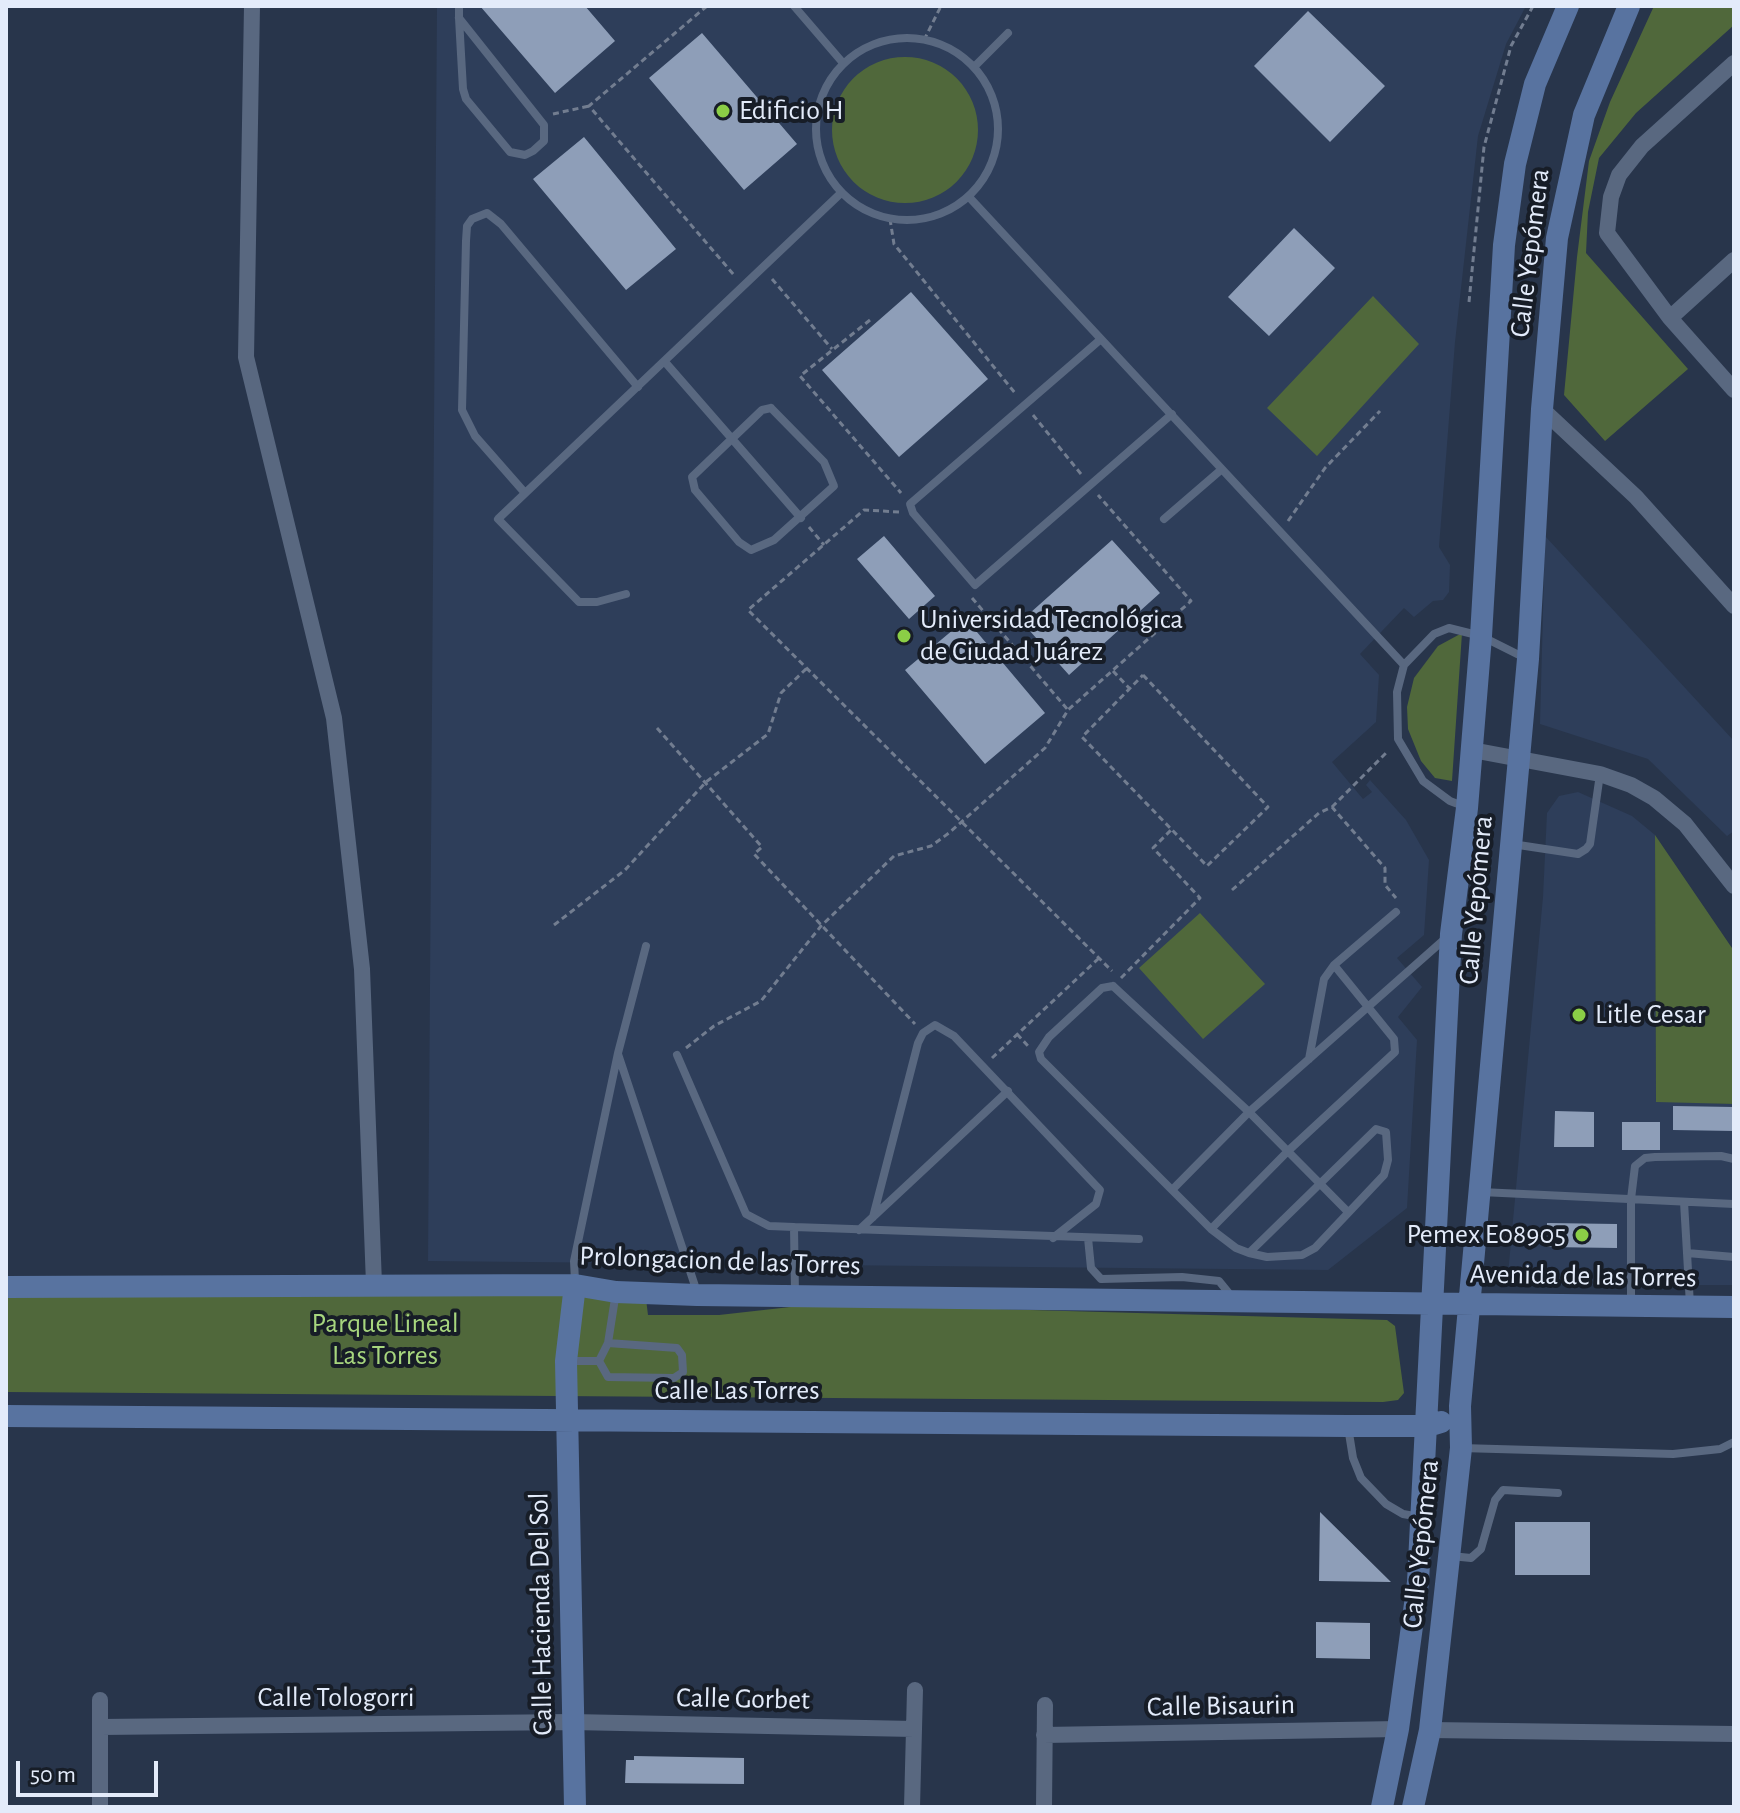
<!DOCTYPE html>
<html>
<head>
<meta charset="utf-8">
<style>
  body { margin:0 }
  #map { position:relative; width:1740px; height:1813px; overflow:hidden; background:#28354b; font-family:"Alegreya Sans",sans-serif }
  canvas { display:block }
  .frame { position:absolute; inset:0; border:8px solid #e3ebfa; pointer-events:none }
  .scale { position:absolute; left:16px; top:1761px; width:142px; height:36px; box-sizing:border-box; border:4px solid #e3ebfa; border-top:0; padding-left:10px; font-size:24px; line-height:28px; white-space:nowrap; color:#e3ebfa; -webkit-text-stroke:6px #171d27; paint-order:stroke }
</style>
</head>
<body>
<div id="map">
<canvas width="1740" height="1813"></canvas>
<div class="frame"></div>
<div class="scale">50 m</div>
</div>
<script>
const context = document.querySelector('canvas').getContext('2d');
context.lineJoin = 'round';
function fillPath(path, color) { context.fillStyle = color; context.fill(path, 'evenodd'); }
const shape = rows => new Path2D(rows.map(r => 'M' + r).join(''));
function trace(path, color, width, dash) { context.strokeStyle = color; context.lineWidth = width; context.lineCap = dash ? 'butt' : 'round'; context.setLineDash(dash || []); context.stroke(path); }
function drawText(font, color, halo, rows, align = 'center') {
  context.font = font + ' "Alegreya Sans",sans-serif'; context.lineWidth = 8; context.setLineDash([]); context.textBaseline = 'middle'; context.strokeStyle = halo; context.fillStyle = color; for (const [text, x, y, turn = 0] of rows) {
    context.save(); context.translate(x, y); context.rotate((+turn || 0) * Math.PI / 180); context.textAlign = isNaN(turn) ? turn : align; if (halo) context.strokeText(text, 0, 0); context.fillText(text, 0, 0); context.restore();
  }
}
const built = shape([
  [437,6,1526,6,1506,44,1478,136,1455,342,1439,547,1450,565,1449,592,1443,600,1433,601,1414,617,1404,608,1360,654,1379,675,1376,722,1332,762,1363,799,1372,792,1366,785,1370,780,1406,820,1429,860,1424,935,1397,958,1422,987,1398,1017,1417,1040,1407,1208,1328,1270,428,1261],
  [1545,536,1734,741,1734,831,1727,836,1648,759,1540,724],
  [1578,792,1632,816,1655,835,1656,1101,1734,1104,1734,1285,1507,1285,1543,897,1547,813,1559,796]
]);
const green = shape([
  [1654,6,1734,6,1734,25,1636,113,1599,158,1588,212,1586,253,1688,369,1605,441,1564,395,1577,257,1589,161,1610,102],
  '832 130a73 73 0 1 1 146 0a73 73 0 1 1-146 0Z',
  [1373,296,1419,344,1317,456,1267,408],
  [1462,633,1452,781,1435,778,1421,761,1408,729,1407,707,1414,678,1438,646],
  [1655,835,1734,951,1734,1104,1656,1102],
  [1200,913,1265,984,1203,1039,1139,968],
  [374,1284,646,1299,648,1315,719,1315,817,1304,1387,1320,1395,1326,1404,1393,1398,1400,1383,1402,6,1392,6,1288]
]);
const building = shape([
  [480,6,585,6,615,41,555,93],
  [1308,11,1385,86,1330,142,1254,66],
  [702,33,797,144,744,190,649,78],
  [584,137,676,249,626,290,533,179],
  [1294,228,1335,268,1269,336,1228,297],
  [911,292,988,379,899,457,822,370],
  [884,536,935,596,909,619,857,559],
  [1112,540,1160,593,1069,675,1021,621],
  [966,619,1045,713,985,764,905,670],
  [1673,1106,1734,1107,1734,1131,1673,1130],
  [1555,1111,1594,1112,1594,1147,1554,1147],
  [1622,1122,1660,1122,1660,1150,1622,1150],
  [1547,1223,1617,1224,1617,1248,1547,1247],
  [1320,1512,1391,1582,1319,1581],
  [1515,1522,1590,1522,1590,1575,1515,1575],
  [1316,1622,1370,1623,1370,1659,1316,1658],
  [634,1756,744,1758,744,1784,625,1783,626,1760,634,1760]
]);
const path = shape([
  [707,6,589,106,734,275],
  [924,40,941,6],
  [553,114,589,106],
  [890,219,894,244,1015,393],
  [772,279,832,349],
  [1469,302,1484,147,1511,46,1533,6],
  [870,320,800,376,901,493],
  [1033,415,1081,474],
  [899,512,864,510,748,610,1112,971],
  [1288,521,1325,468,1380,411],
  [809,527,824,545],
  [972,598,1068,710],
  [1113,671,1129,688],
  [1143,675,1268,807,1207,866,1082,737,1143,675],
  [657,728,762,847,754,854,915,1024],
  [1332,807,1388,751],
  [1232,890,1319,813,1332,807,1385,868,1385,885,1396,898],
  [554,925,625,870,706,782,768,734,781,693,807,668],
  [1121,978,1200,898,1153,848,1172,829],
  [1017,1034,1028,1046],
  [686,1048,714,1026,761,1001,821,926,894,856,931,846,949,833,1045,748,1068,710,1191,601,1098,495],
  [992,1058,1098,959]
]);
const lane = shape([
  [459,6,459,18,461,54,463,89,466,99,510,152,525,155,533,151,544,141,544,125,459,18],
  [794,6,843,63],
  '816 129a91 91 0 1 1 182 0a91 91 0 1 1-182 0Z',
  [974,67,1008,33],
  [969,197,1404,665],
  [1101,339,910,504,913,513,975,585,1172,414],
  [665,362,801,518],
  [771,408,824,462,834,486,774,540,751,550,739,542,695,490,692,477,762,410,771,408],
  [525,493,475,436,462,410,466,241,467,226,472,219,487,213,501,224,638,387],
  [1164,519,1222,469],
  [626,594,597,602,579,602,498,519,841,193],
  [1466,807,1450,801,1423,781,1398,739,1397,692,1404,665,1434,634,1449,628,1481,636,1527,659],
  [1512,844,1578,854,1586,849,1590,844,1600,774],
  [1113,986,1249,1112,1172,1190,1041,1059,1039,1052,1049,1037,1102,988,1113,986],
  [618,1054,697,1292],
  [677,1055,746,1214,769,1226,794,1227],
  [1309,1059,1324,979,1334,965,1396,912],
  [1172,1190,1211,1229,1288,1151,1395,1052,1394,1039,1334,965],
  [1481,1192,1734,1204],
  [1684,1202,1687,1253],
  [1348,1212,1249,1112,1447,937],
  [873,1217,918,1043,923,1033,935,1025,954,1036,1100,1190,1096,1204,1053,1238],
  [1211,1229,1236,1248,1249,1253,1267,1257,1302,1255,1315,1248,1384,1175,1388,1160,1386,1132,1376,1129,1249,1253],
  [859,1230,1008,1091],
  [1088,1238,1091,1268,1101,1279,1182,1277,1219,1281,1232,1297],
  [575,1281,574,1261,618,1053,646,946],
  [795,1295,794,1227,1139,1239],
  [1631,1305,1631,1199,1635,1166,1645,1158,1655,1157,1721,1156,1734,1159],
  [1690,1305,1687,1253,1734,1257],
  [608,1343,677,1348,682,1355,683,1372,674,1378,608,1377,599,1361,608,1343],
  [608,1343,616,1292],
  [568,1361,599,1361],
  [1348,1427,1353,1458,1361,1478,1386,1504,1403,1514,1420,1517],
  [1461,1448,1673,1454,1720,1449,1734,1442],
  [1451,1556,1471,1558,1481,1549,1495,1500,1503,1490,1558,1493]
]);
const street = shape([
  [252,6,246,357,334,718,362,969,374,1284],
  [1734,63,1642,146,1619,175,1611,197,1607,233,1670,318,1734,390],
  [1670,318,1734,260],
  [1542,409,1636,497,1734,606],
  [1472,750,1600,774,1631,785,1654,798,1685,824,1734,886],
  [100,1700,100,1807],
  [101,1727,572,1722,914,1729],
  [1430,1730,1734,1734],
  [1044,1735,1398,1729],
  [912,1807,915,1690],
  [1044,1807,1045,1705]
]);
const secondary = shape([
  [575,1285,566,1361,575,1807],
  [6,1287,575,1285,616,1292,697,1295,1734,1307],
  [6,1416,1348,1426,1428,1426,1441,1422],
  [1382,1807,1398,1729,1418,1582,1451,934,1467,808,1481,636,1504,245,1515,164,1535,84,1568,6],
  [1413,1807,1430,1730,1461,1448,1460,1406,1528,659,1542,409,1557,238,1584,115,1629,6]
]);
const markers = [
  [723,111,8,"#8bce46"],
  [904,636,8,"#8bce46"],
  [1579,1015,8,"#8bce46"],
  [1582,1235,8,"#8bce46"]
];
const poiNames = [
  ["Edificio H",739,111],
  ["Universidad Tecnológica",920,620],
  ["de Ciudad Juárez",920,652],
  ["Litle Cesar",1595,1015],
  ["Pemex E08905",1566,1235,"right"]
];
const streetNames = [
  ["Calle Yepómera",1530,253,-83],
  ["Calle Yepómera",1476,900,-85],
  ["Prolongacion de las Torres",720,1261,2],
  ["Avenida de las Torres",1583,1276,1],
  ["Calle Las Torres",737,1391],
  ["Calle Yepómera",1421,1544,-84],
  ["Calle Hacienda Del Sol",541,1614,-91],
  ["Calle Tologorri",336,1698],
  ["Calle Gorbet",743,1699,1],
  ["Calle Bisaurin",1221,1706,-1]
];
const parkNames = [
  ["Parque Lineal",385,1324],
  ["Las Torres",385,1356]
];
fillPath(built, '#2e3e5a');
fillPath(green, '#50683b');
fillPath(building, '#8e9eb8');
trace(path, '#727d90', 3, [6, 4]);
trace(lane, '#596880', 8);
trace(street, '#596880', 16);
trace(secondary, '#5873a0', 22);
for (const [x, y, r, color] of markers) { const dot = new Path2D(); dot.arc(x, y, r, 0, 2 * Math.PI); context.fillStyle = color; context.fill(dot); trace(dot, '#171d27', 3); }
drawText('28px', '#e3ebfa', '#171d27', poiNames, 'left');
drawText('28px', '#e3ebfa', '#171d27', streetNames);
drawText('28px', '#a7d67e', '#171d27', parkNames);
</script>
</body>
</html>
